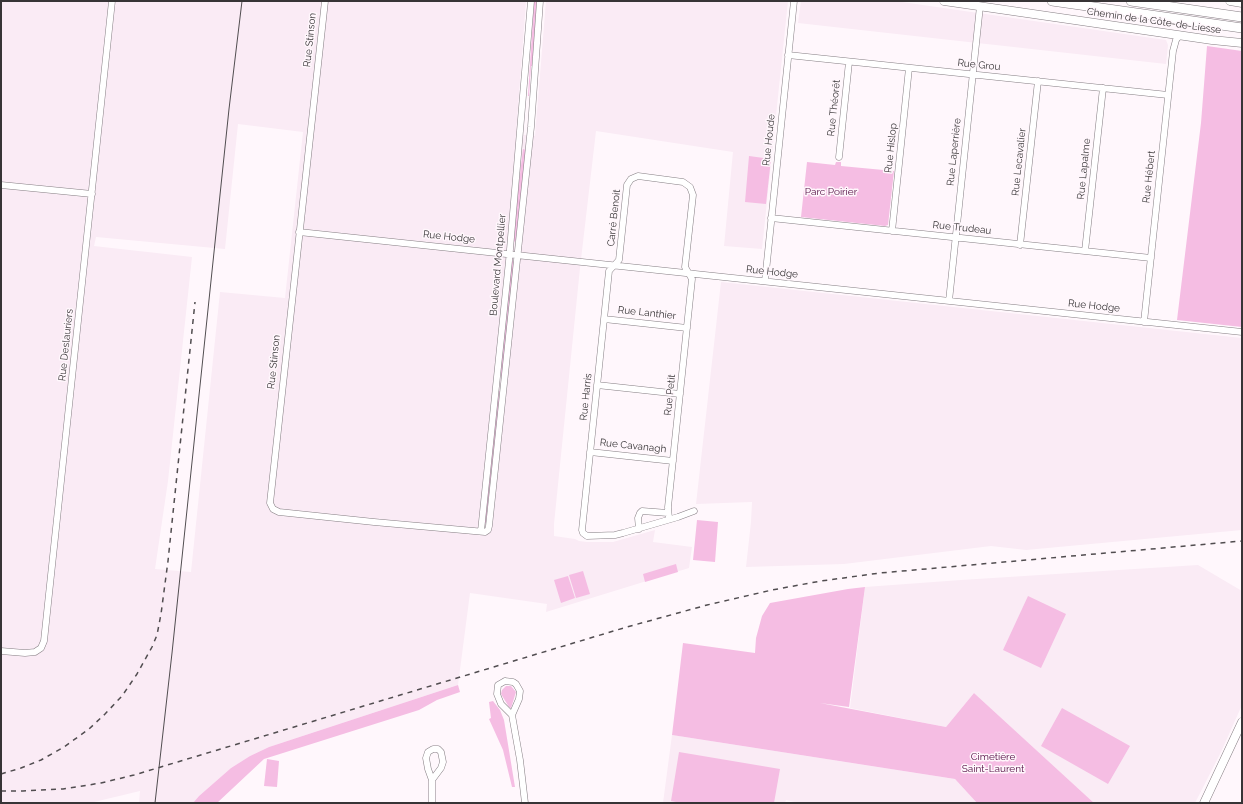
<!DOCTYPE html>
<html>
<head>
<meta charset="utf-8">
<style>
  body { margin:0 }
  #map { position:relative; width:1243px; height:804px; overflow:hidden; background:#fff7fc; font-family:Raleway,sans-serif }
  canvas { display:block }
  .frame { position:absolute; inset:0; border:2px solid #373436; pointer-events:none }
</style>
</head>
<body>
<div id="map">
<canvas width="1243" height="804"></canvas>
<div class="frame"></div>
</div>
<script>
const context = document.querySelector('canvas').getContext('2d');
context.lineJoin = 'round';
function fillPath(path, color) { context.fillStyle = color; context.fill(path, 'evenodd'); }
const shape = rows => new Path2D(rows.map(r => 'M' + r).join(''));
function trace(path, color, width, dash) { context.strokeStyle = color; context.lineWidth = width; context.lineCap = dash ? 'butt' : 'round'; context.setLineDash(dash || []); context.stroke(path); }
function drawText(font, color, halo, rows, align = 'center') {
  context.font = font + ' Raleway,sans-serif'; context.lineWidth = 3; context.setLineDash([]); context.textBaseline = 'middle'; context.strokeStyle = halo; context.fillStyle = color; for (const [text, x, y, turn = 0] of rows) {
    context.save(); context.translate(x, y); context.rotate((+turn || 0) * Math.PI / 180); context.textAlign = isNaN(turn) ? turn : align; if (halo) context.strokeText(text, 0, 0); context.fillText(text, 0, 0); context.restore();
  }
}
const built = shape([
  [1,1,526,1,516,134,535,136,546,1,788,1,762,249,724,246,733,152,596,131,580,268,554,524,554,536,575,539,579,541,587,542,613,542,655,530,653,542,692,547,689,568,546,612,547,604,470,593,458,685,269,747,250,756,231,768,199,796,193,803,139,803,140,791,90,803,1,803],
  [238,124,303,132,285,298,220,292,191,572,155,569,168,481,192,257,94,246,96,237,225,249],
  [801,1,895,1,1166,40,1168,45,1166,64,798,23],
  [721,282,1242,338,1242,530,1026,550,991,546,844,564,746,567,751,522,752,502,696,504],
  [1198,565,1242,591,1242,705,1221,752,1195,803,1094,803,974,693,946,727,850,708,865,587,961,580],
  [672,735,955,779,977,803,799,803,786,800,785,803,663,803]
]);
const green = shape([
  [534,1,538,1,532,66,531,66,529,96,528,96],
  [1207,46,1242,51,1242,327,1177,320,1201,123],
  [523,149,526,150,516,240,514,242,512,240],
  [749,156,771,159,766,204,745,202],
  [807,162,835,165,836,162,841,162,841,166,894,171,888,225,885,226,801,217],
  [512,261,514,262,503,376,501,376,501,370,500,370,503,345,507,314,505,313],
  [499,391,501,391,486,523,484,522,496,402,498,401],
  [697,520,718,522,715,562,693,560],
  [676,564,678,572,645,582,643,574],
  [583,571,590,594,576,598,569,575],
  [568,576,575,598,561,603,554,580],
  [865,587,849,707,820,703,946,727,974,693,1094,803,977,803,955,779,672,735,683,643,755,653,756,638,762,616,770,603,848,589],
  [1028,596,1066,614,1041,668,1003,650],
  [458,685,460,692,437,700,419,710,264,759,217,803,193,803,199,796,231,768,250,756,269,747],
  [506,686,511,686,516,692,511,708,509,707,501,694,502,690],
  [493,701,500,710,504,720,515,787,512,787,503,750,489,719,491,718,489,702],
  [1062,708,1130,746,1108,784,1041,746],
  [679,752,780,769,774,803,681,803,671,801],
  [267,759,279,761,277,787,264,786]
]);
const minor = shape([
  [325,1,270,503,273,509,279,512,374,522,485,532,488,530,489,526,531,127,540,1],
  [788,55,1168,95],
  [839,157,849,62],
  [1,185,92,194],
  [771,218,1151,258],
  [892,231,909,68],
  [299,232,1242,332],
  [1020,245,1038,81],
  [1085,251,1103,88],
  [765,281,794,1],
  [949,301,980,6],
  [604,319,687,328],
  [1144,322,1173,51,1176,40,1180,35],
  [597,385,680,394],
  [590,452,673,461],
  [669,519,668,507,692,279,685,267,693,195,690,187,683,182,638,176,631,179,627,185,619,260,609,271,582,530,583,533,587,536,615,535,623,533,678,517,694,511],
  [639,529,638,518,640,513,642,511,668,513],
  [481,531,509,261,531,1],
  [1,651,25,653,35,652,41,648,44,641,112,1],
  [505,681,513,682,516,684,520,691,519,699,512,715,501,704,497,694,498,685,505,681],
  [512,715,520,760,525,803],
  [432,803,432,780,428,769,426,758,428,752,433,749,438,749,441,752,443,762,441,768,432,780]
]);
const major = shape([
  [944,1,1212,40,1242,43],
  [1230,1,1242,3],
  [1204,803,1242,722]
]);
const highway = shape([
  [1052,1,1242,28],
  [1131,1,1242,17]
]);
const tram = shape([
  [155,803,172,653,229,109,242,1]
]);
const rail = shape([
  [1,774,21,768,41,760,64,747,89,729,105,714,122,696,137,674,152,647,157,635,161,614,168,561,195,302],
  [1,791,23,791,63,789,101,783,134,775,627,627,707,605,772,590,821,581,880,573,1242,541]
]);
const streetNames = [
  ["Chemin de la Côte-de-Liesse",1154,21,8],
  ["Rue Stinson",310,40,-84],
  ["Rue Grou",979,65,6],
  ["Rue Théorêt",834,108,-84],
  ["Rue Houde",769,140,-84],
  ["Rue Hislop",891,148,-84],
  ["Rue Laperrière",954,152,-84],
  ["Rue Lecavalier",1019,162,-84],
  ["Rue Lapalme",1084,169,-84],
  ["Rue Hébert",1149,177,-84],
  ["Carré Benoit",614,218,-84],
  ["Rue Trudeau",962,228,6],
  ["Rue Hodge",449,237,6],
  ["Boulevard Montpellier",498,265,-85],
  ["Rue Hodge",772,272,6],
  ["Rue Hodge",1094,306,6],
  ["Rue Lanthier",647,313,6],
  ["Rue Deslauriers",66,345,-84],
  ["Rue Stinson",274,362,-84],
  ["Rue Petit",670,395,-84],
  ["Rue Harris",586,397,-84],
  ["Rue Cavanagh",633,446,6]
];
const parkNames = [
  ["Parc Poirier",831,192],
  ["Cimetière",993,757],
  ["Saint-Laurent",993,769]
];
fillPath(built, '#faebf5');
fillPath(green, '#f5bde3');
trace(minor, '#857e83', 7);
trace(major, '#857e83', 9);
trace(highway, '#857e83', 10);
trace(minor, '#fff', 6);
trace(major, '#fff', 8);
trace(highway, '#fff', 9);
trace(tram, '#514d50', 1);
trace(rail, '#514d50', 1.5, [5, 5]);
drawText('10px', '#373436', '#fff7fc', streetNames);
drawText('10px', '#520b42', '#fff7fc', parkNames);
</script>
</body>
</html>
